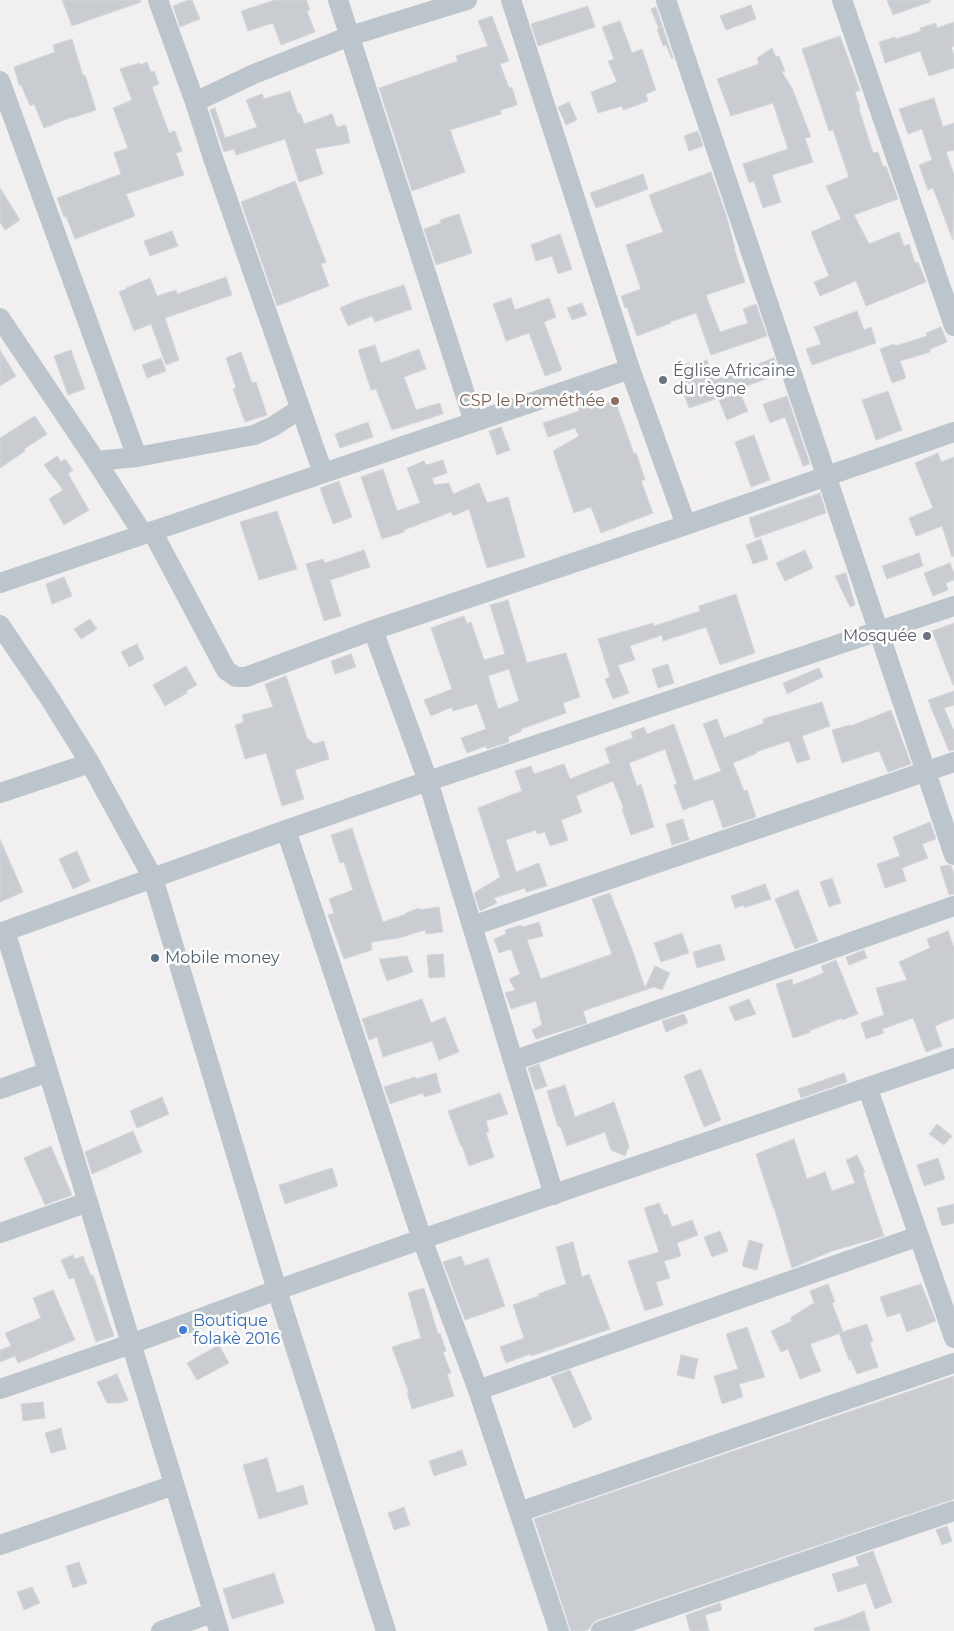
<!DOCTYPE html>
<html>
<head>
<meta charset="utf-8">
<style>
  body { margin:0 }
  canvas { display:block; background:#f1efef }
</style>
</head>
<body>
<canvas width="954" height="1631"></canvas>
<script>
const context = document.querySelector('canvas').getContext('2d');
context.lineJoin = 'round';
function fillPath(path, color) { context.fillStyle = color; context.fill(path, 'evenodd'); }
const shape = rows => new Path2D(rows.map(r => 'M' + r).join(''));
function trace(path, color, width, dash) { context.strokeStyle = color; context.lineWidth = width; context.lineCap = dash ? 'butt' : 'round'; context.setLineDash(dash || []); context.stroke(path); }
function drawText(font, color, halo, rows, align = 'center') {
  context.font = font + ' Montserrat,sans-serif'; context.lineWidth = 5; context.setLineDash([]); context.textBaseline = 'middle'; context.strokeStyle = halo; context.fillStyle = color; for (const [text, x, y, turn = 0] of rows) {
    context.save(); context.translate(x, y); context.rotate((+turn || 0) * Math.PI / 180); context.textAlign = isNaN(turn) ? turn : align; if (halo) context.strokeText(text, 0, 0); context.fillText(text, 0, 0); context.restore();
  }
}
const building = shape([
  [62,0,140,0,141,2,72,26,62,0],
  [188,0,192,0,200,19,180,27,173,6,188,0],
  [275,0,306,0,310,10,307,11,315,32,281,45,273,23,248,31,241,11,275,0],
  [887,0,930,0,930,2,893,15,887,0],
  [751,5,756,19,726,30,720,16,751,5],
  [588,6,595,27,538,46,531,24,588,6],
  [656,7,673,58,672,59,666,45,663,46,657,29,659,29,651,9,656,7],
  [492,16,509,61,500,64,509,88,512,87,517,105,500,110,501,114,450,130,465,172,412,191,379,88,458,61,456,56,488,46,478,21,492,16],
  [620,21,632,53,642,49,656,90,646,94,648,101,623,110,622,106,598,113,591,92,617,82,608,61,614,59,602,27,620,21],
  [954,22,954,46,951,47,954,56,954,68,929,76,920,51,885,63,879,42,895,37,896,39,921,31,920,28,936,23,937,28,954,22],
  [840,36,860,90,855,92,860,108,859,109,873,153,878,152,883,167,886,166,898,199,854,215,869,244,899,232,904,246,909,244,915,263,918,262,926,282,866,306,856,281,820,296,814,282,829,276,811,232,841,219,826,186,849,177,833,130,829,131,802,49,840,36],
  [72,39,83,76,85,75,96,110,72,118,72,117,44,128,34,104,30,106,21,85,19,85,14,67,55,52,53,45,72,39],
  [772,48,776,57,779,56,785,71,782,72,792,88,811,137,805,138,813,162,772,175,781,202,763,208,754,181,749,183,743,164,788,149,773,103,731,116,717,79,759,64,757,58,772,48],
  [147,62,151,72,154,71,159,84,152,87,169,133,175,131,182,151,176,153,184,175,126,194,135,216,75,239,66,216,64,217,57,198,121,174,114,153,128,148,113,108,132,100,120,69,139,63,140,65,147,62],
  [290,91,298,114,300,113,304,124,332,114,337,127,346,125,350,143,315,149,323,174,299,182,285,139,236,155,234,149,224,152,210,110,215,108,225,138,257,127,246,100,262,94,264,99,290,91],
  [934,98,943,127,954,123,954,150,946,152,954,175,953,240,933,188,928,190,919,165,932,160,922,129,908,134,899,109,934,98],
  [569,102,577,120,566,125,558,107,569,102],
  [698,131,703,146,689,151,684,136,698,131],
  [711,172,726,215,735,248,734,248,745,282,706,295,720,332,748,323,743,309,756,304,767,336,711,355,696,313,670,322,671,323,637,336,627,307,625,308,621,296,641,289,626,245,663,232,649,195,711,172],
  [643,174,648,189,596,208,590,193,643,174],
  [295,181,326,262,321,264,329,286,277,306,241,202,295,181],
  [0,188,20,220,5,230,0,222,0,188],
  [459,214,472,253,436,265,424,229,441,223,440,220,459,214],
  [172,231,178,246,150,256,144,241,172,231],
  [560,234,572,269,558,274,552,256,536,261,531,245,560,234],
  [226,277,232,295,165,318,179,360,166,365,151,324,134,331,119,292,126,289,126,288,150,278,157,296,176,290,177,294,226,277],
  [404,285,412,309,375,322,372,316,348,326,340,308,358,300,404,285],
  [511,298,515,310,549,298,556,317,544,322,562,370,545,376,529,333,506,341,493,304,511,298],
  [582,303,587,315,572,320,567,308,582,303],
  [857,311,864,330,871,327,876,343,812,365,806,349,821,344,814,327,857,311],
  [941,327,947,342,930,349,930,352,900,361,906,378,892,383,880,349,894,344,895,346,927,336,926,333,941,327],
  [375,345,381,363,419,349,426,369,404,377,416,410,440,403,443,414,392,430,376,389,371,390,358,350,375,345],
  [0,350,16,376,0,386,0,350],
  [71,350,85,389,68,395,54,356,71,350],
  [241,352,252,383,256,382,267,415,245,422,233,389,236,388,226,358,241,352],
  [161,358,166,371,147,378,142,365,161,358],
  [774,358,780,374,738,389,748,411,727,420,718,398,689,408,675,369,689,363,690,366,707,360,714,380,774,358],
  [888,391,902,430,876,440,862,400,888,391],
  [787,396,810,464,803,466,785,417,770,423,763,404,787,396],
  [596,398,598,406,615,400,634,454,636,453,645,479,641,481,653,513,601,533,591,507,574,513,553,451,579,436,575,428,548,437,543,423,579,411,577,403,596,398],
  [35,416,47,434,24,449,25,451,0,468,0,438,35,416],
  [368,422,373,437,340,448,335,434,368,422],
  [501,427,510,450,497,455,489,431,501,427],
  [754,435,770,480,751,487,735,442,754,435],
  [938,453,941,462,954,457,954,556,952,557,942,526,916,536,909,518,933,508,915,463,938,453],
  [57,456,61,462,65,459,73,470,68,474,89,510,64,525,49,499,63,490,44,465,57,456],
  [443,460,447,473,432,478,434,485,449,483,453,494,479,483,487,503,508,497,525,557,487,568,469,509,453,516,451,512,404,530,404,532,382,539,361,477,383,469,397,511,420,503,407,468,424,461,426,465,443,460],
  [339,481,352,517,333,524,320,488,339,481],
  [820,493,826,513,755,538,749,518,820,493],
  [277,511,297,569,259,580,240,522,277,511],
  [761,539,768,559,753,564,746,545,761,539],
  [364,550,370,567,330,580,341,616,324,621,306,564,323,559,325,563,364,550],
  [805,550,813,568,785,581,776,563,805,550],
  [919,553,923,566,887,579,882,566,919,553],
  [950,563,954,573,954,580,946,583,948,590,933,596,924,573,950,563],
  [846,573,855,605,850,607,835,576,846,573],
  [64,577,72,596,52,604,46,584,64,577],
  [736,594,755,653,720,665,706,627,663,641,662,635,630,646,635,660,618,665,629,693,613,699,605,679,610,677,598,639,653,623,654,626,700,611,699,606,736,594],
  [508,600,527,663,566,653,580,697,563,703,566,713,521,729,522,731,508,737,509,742,487,749,486,746,467,753,461,738,486,729,477,704,453,711,452,707,431,716,424,700,452,689,431,628,464,616,467,624,471,622,484,660,505,654,490,605,508,600],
  [509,669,519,701,498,709,488,676,509,669],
  [90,619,97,629,81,639,74,629,90,619],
  [954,623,954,685,953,685,932,631,954,623],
  [137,644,144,659,129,667,121,652,137,644],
  [351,654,356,667,335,674,331,661,351,654],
  [668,664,674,683,658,688,652,669,668,664],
  [186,666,197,685,186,691,187,693,165,706,153,685,186,666],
  [819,668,823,677,787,694,783,683,819,668],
  [286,676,307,738,314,744,324,741,329,759,295,770,304,799,282,806,266,753,245,759,235,725,244,722,242,715,273,707,265,684,286,676],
  [954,691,954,705,944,708,954,731,954,750,949,751,928,700,954,691],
  [822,702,830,726,802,736,810,759,797,763,789,741,756,752,757,753,733,763,744,791,747,790,756,817,723,828,713,799,683,810,674,785,677,784,665,749,629,763,637,786,641,784,654,827,631,835,622,809,624,809,613,781,576,796,582,812,561,820,568,840,550,846,545,832,537,834,536,830,506,840,516,872,539,863,547,886,526,892,525,888,494,898,497,903,480,911,474,893,500,877,478,808,522,791,515,771,531,766,534,774,564,764,570,779,610,763,605,748,633,738,631,732,644,727,647,734,674,724,694,781,721,771,703,724,717,719,724,738,764,723,763,719,822,702],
  [891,710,911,764,888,772,879,751,842,763,832,730,850,725,851,726,891,710],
  [683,819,689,840,672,845,666,824,683,819],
  [930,822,936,839,922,844,928,858,902,868,906,881,885,888,877,864,900,856,893,837,930,822],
  [352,828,370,884,383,922,406,914,406,913,419,908,419,910,439,907,443,932,426,934,425,930,399,938,371,942,372,950,344,959,328,915,334,913,329,899,353,890,344,862,340,863,331,835,352,828],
  [0,839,23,892,0,902,0,839],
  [77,851,90,881,73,889,59,859,77,851],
  [947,865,951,866,954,874,954,894,949,895,940,867,947,865],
  [832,878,841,903,829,907,820,882,832,878],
  [765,884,771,899,744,908,744,905,735,908,731,896,765,884],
  [798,890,818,941,795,949,775,899,798,890],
  [610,893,632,949,645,988,655,966,670,973,662,990,654,987,583,1011,587,1023,536,1039,532,1030,542,1025,536,1001,511,1009,505,993,515,990,509,979,520,974,511,949,499,953,494,939,506,934,505,930,521,925,522,927,539,922,543,936,527,940,541,979,612,954,592,899,610,893],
  [948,931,954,948,954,1018,935,1026,942,1046,926,1052,913,1018,882,1029,884,1033,866,1039,861,1023,884,1015,876,988,907,980,899,962,930,948,927,939,948,931],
  [682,933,689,953,661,962,654,943,682,933],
  [720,944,725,960,697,968,693,952,720,944],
  [864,950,867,958,849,965,846,957,864,950],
  [443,954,445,977,429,978,427,955,443,954],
  [407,956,413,972,387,981,379,959,407,956],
  [836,960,858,1014,842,1020,842,1018,809,1031,811,1032,793,1038,776,984,792,979,793,985,824,973,821,966,836,960],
  [422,999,431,1023,445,1017,459,1052,439,1060,432,1041,383,1057,377,1037,369,1040,362,1019,422,999],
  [749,999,756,1014,735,1021,729,1007,749,999],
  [684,1014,688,1023,666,1032,662,1021,684,1014],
  [539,1064,547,1086,535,1090,528,1068,539,1064],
  [701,1069,721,1120,704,1127,684,1076,701,1069],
  [436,1073,441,1092,424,1097,423,1093,390,1104,384,1087,415,1077,416,1079,436,1073],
  [844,1073,847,1082,801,1098,798,1089,844,1073],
  [565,1085,575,1117,614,1102,629,1146,625,1156,611,1150,605,1132,567,1146,560,1126,558,1127,547,1091,565,1085],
  [500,1093,508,1114,486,1121,489,1132,486,1133,494,1157,469,1166,462,1146,461,1146,448,1111,500,1093],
  [162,1097,169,1114,137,1128,130,1111,162,1097],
  [937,1124,952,1136,944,1145,929,1134,937,1124],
  [133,1131,142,1152,92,1174,85,1152,133,1131],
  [794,1139,807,1179,825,1172,832,1191,855,1183,846,1160,857,1155,865,1172,863,1173,884,1236,832,1251,792,1268,773,1204,773,1207,756,1154,794,1139],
  [51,1146,72,1195,45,1205,24,1158,51,1146],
  [938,1158,945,1179,924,1186,917,1165,938,1158],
  [332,1168,338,1186,285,1204,279,1185,332,1168],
  [659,1203,664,1215,667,1214,672,1227,692,1220,698,1235,677,1243,681,1256,664,1261,670,1278,656,1282,663,1305,645,1311,628,1261,659,1252,644,1208,659,1203],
  [954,1204,954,1223,942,1226,937,1208,954,1204],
  [720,1231,728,1251,712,1257,704,1237,720,1231],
  [749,1240,763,1244,757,1270,742,1266,749,1240],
  [573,1242,582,1277,589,1274,610,1329,531,1356,530,1354,506,1363,500,1347,524,1338,513,1305,539,1296,538,1294,566,1284,556,1247,573,1242],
  [73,1255,75,1259,83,1256,91,1276,93,1275,114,1336,96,1342,74,1278,69,1279,61,1260,73,1255],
  [461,1256,465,1266,488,1258,505,1306,465,1320,443,1262,461,1256],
  [828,1284,835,1302,832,1303,843,1332,810,1344,821,1371,800,1379,788,1349,781,1352,771,1331,792,1321,790,1318,814,1303,810,1291,828,1284],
  [921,1284,936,1321,907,1332,900,1313,887,1317,880,1297,921,1284],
  [424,1288,438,1334,440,1333,446,1351,443,1352,451,1373,447,1374,454,1396,412,1409,407,1393,409,1393,392,1347,421,1338,408,1293,424,1288],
  [53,1290,75,1340,18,1363,15,1356,0,1362,0,1350,11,1346,5,1333,41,1318,33,1298,53,1290],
  [867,1324,873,1341,870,1343,878,1367,857,1374,851,1360,849,1360,839,1333,867,1324],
  [747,1327,765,1377,739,1384,743,1397,722,1404,714,1376,738,1369,726,1334,747,1327],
  [219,1345,229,1363,197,1380,187,1363,219,1345],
  [681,1355,698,1359,694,1379,677,1375,681,1355],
  [570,1370,592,1419,574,1428,551,1377,570,1370],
  [117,1374,128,1400,120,1403,107,1403,97,1382,117,1374],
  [954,1376,954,1499,597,1620,592,1624,589,1629,584,1631,571,1631,534,1519,954,1376],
  [43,1402,45,1418,23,1421,21,1404,43,1402],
  [61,1428,66,1449,51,1453,45,1433,61,1428],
  [462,1450,467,1465,434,1476,429,1461,462,1450],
  [267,1458,277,1493,303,1485,308,1504,259,1519,243,1465,267,1458],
  [404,1507,410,1525,394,1530,388,1513,404,1507],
  [947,1526,952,1541,942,1545,936,1530,947,1526],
  [873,1551,892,1602,875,1609,866,1583,838,1592,832,1574,859,1566,856,1557,873,1551],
  [79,1562,87,1583,73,1588,66,1566,79,1562],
  [274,1573,284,1603,232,1619,223,1589,274,1573],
  [32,1587,40,1603,24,1610,17,1592,32,1587],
  [720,1603,722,1610,705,1615,709,1631,690,1631,686,1615,720,1603],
  [864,1611,870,1631,815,1631,814,1628,844,1619,864,1611]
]);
const minor = shape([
  [158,0,195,102,213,158,323,473],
  [338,0,474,422],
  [511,0,630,369,686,525],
  [666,0,954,855],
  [842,0,954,326],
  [0,81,137,457],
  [195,102,254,74,350,36,467,0],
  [0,318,96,461,143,534],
  [96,461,137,457,254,435,272,427,300,409],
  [152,531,226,670,236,677,246,677,373,630,686,525,954,432],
  [0,583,630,369],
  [0,625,50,699,90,763,153,878,277,1290,386,1631],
  [373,630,428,781,554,1195],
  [0,793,90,763],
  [286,830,422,1239,478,1390,559,1631],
  [472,926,954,762],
  [5,931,219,1631],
  [0,933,286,830,428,781,954,606],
  [513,1061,954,906],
  [0,1089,48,1072],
  [868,1089,954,1338],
  [0,1233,88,1202],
  [0,1389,131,1344,277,1290,422,1239,954,1058],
  [478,1390,919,1236],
  [519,1512,954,1363],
  [0,1545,174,1485],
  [161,1631,212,1613],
  [601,1631,954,1511]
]);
const markers = [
  [663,380,5,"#6b7280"],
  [615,401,5,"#8d6e63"],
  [927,636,5,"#6b7280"],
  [155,958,5,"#5c6f8a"],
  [183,1330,5,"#3f7fe0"]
];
const worshipNames = [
  ["Église Africaine",673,371],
  ["du règne",673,389],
  ["Mosquée",917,636,"right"]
];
const educationNames = [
  ["CSP le Prométhée",605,401]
];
const serviceNames = [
  ["Mobile money",165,958]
];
const shopNames = [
  ["Boutique",193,1321],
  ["folakè 2016",193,1339]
];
fillPath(building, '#c9cdd1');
trace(building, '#d3d6da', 1);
trace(minor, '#bbc5cb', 20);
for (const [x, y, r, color] of markers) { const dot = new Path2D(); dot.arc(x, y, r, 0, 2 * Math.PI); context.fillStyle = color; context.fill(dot); trace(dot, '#fff', 2); }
drawText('16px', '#5b616d', '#fff', worshipNames, 'left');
drawText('16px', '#785e54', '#fff', educationNames, 'right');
drawText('16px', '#4e5e75', '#fff', serviceNames, 'left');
drawText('16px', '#366cbe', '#fff', shopNames, 'left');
</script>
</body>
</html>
